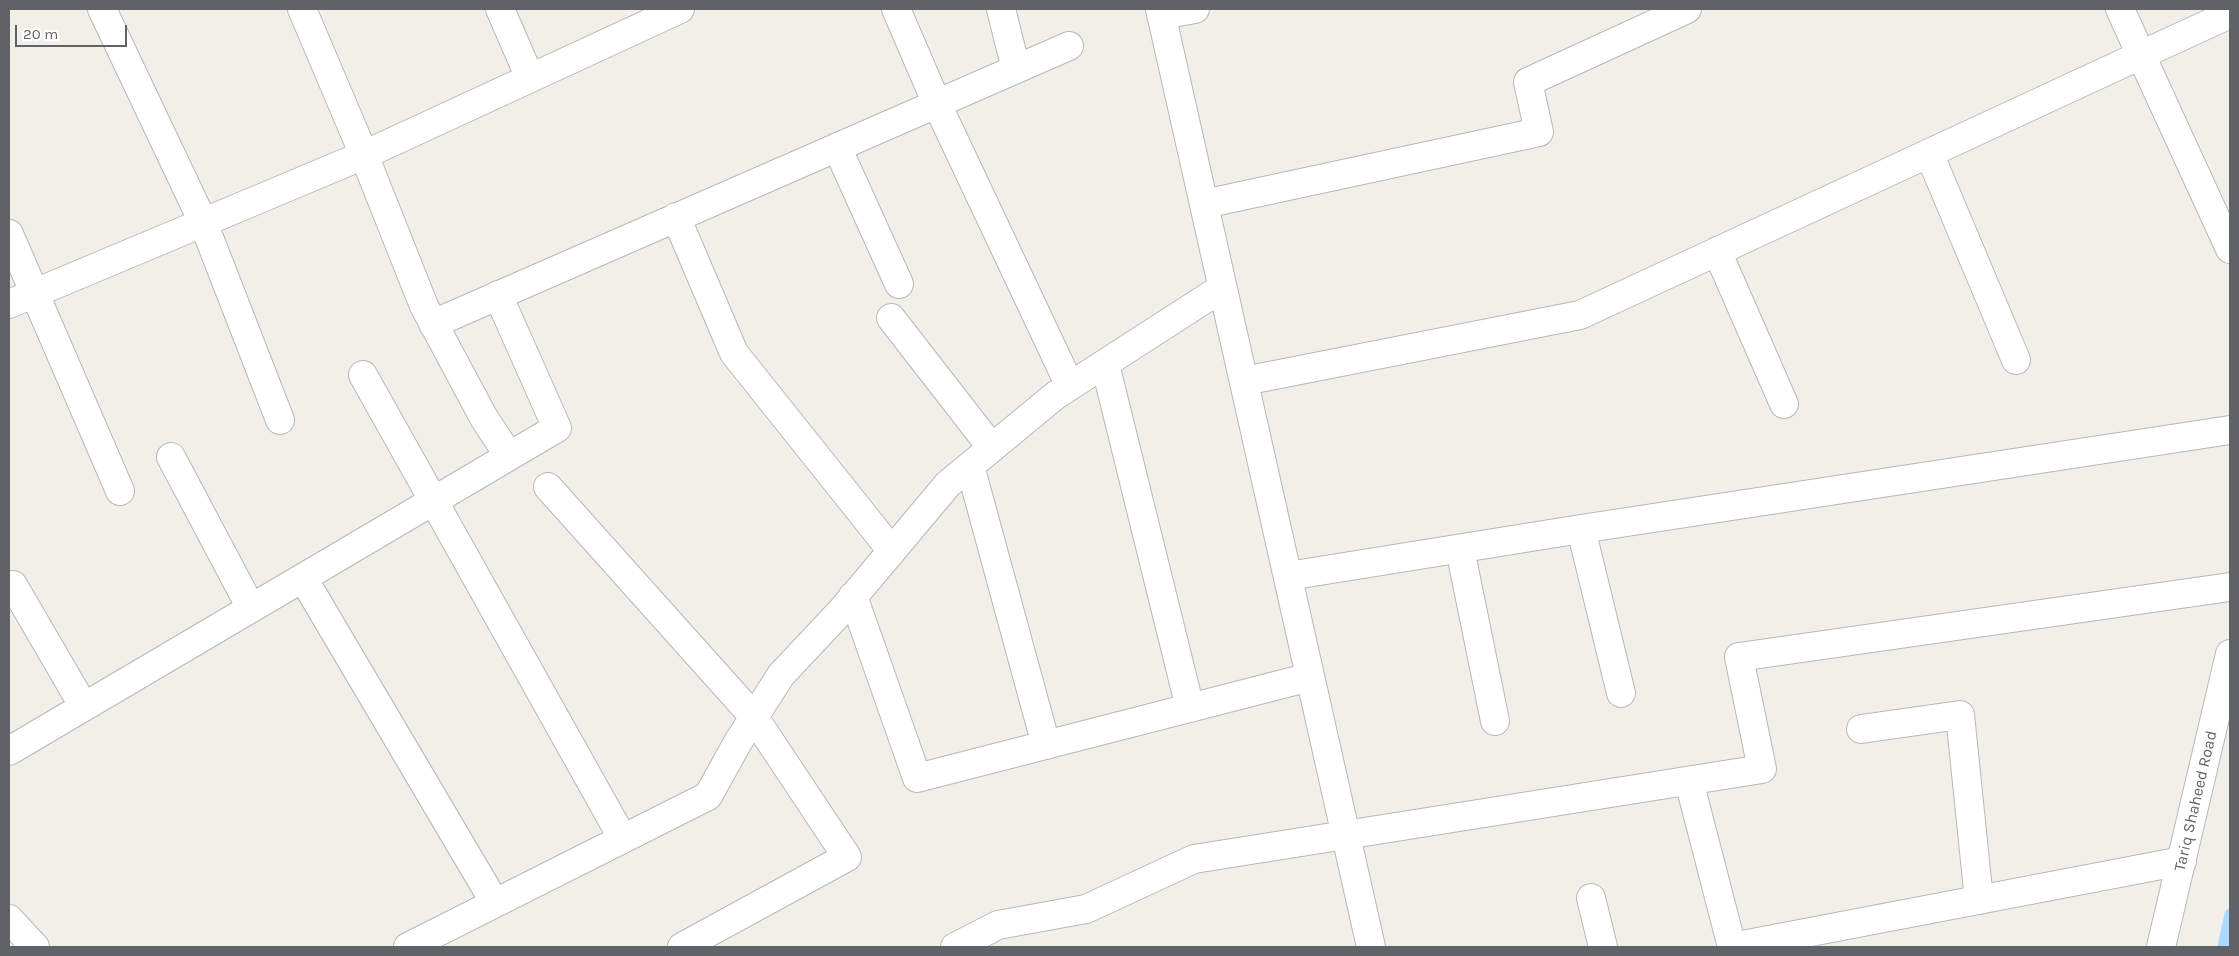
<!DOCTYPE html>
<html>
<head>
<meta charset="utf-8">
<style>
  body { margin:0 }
  #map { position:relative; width:2239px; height:956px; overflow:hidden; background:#f1efe8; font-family:Karla,sans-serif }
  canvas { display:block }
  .frame { position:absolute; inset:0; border:10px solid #5f6368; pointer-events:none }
  .scale { position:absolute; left:15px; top:25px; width:112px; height:22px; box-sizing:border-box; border:2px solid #5f6368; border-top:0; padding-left:6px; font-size:15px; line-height:18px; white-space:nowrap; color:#5f6368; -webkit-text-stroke:4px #fff; paint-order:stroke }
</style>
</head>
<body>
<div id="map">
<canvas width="2239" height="956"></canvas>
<div class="frame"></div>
<div class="scale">20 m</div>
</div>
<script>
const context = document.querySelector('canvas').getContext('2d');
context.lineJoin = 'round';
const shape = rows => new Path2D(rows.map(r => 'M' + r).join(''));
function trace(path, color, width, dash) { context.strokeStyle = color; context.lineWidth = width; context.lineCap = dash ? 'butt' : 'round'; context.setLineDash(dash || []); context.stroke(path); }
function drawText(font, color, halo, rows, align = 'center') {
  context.font = font + ' Karla,sans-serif'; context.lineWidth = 4; context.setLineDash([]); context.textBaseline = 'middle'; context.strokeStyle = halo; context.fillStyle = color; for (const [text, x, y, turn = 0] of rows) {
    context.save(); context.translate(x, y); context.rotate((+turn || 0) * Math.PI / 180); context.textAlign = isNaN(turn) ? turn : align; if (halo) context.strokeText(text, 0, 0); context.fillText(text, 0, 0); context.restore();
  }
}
const stream = shape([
  [2223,947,2230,914]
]);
const street = shape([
  [102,9,203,222,280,420],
  [302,9,364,155,424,306,484,418,509,456],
  [500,9,530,78],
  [896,9,937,104,1070,386],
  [1001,9,1016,69],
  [1160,9,1371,947],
  [2230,14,2141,55,2230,249],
  [1161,15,1195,9],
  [837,147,899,284],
  [1929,153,2016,360],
  [1204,204,1539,132,1528,82,1687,9],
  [676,217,734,353,892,551],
  [9,234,120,491],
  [1717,251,1784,404],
  [9,304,364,155,680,9],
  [891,318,992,448],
  [433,324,1069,46],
  [1105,364,1190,708],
  [363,375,623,839],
  [1244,381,1580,315,2141,55,2120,9],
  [171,457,251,608],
  [970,466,1046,745],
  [548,487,754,717,847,857,682,947],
  [1581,529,1621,693],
  [1460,549,1495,721],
  [1288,576,1581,529,2230,430],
  [303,578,495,903],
  [13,585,84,707],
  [853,596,917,778,1310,677],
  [1861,729,1960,715,1979,900],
  [9,751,557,428,498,295],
  [1689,781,1732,947],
  [1591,898,1603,947],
  [9,919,35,947],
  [408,947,708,796,738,742,781,675,843,609,948,484,1056,395,1222,288],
  [955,947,998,925,1086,909,1194,859,1762,769,1739,657,2230,587],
  [1732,947,2182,861]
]);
const secondary = shape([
  [2161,947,2230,654]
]);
const streetNames = [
  ["Tariq Shaheed Road",2196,801,-77]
];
trace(stream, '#aadaff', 11);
trace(street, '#b5b8bc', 30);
trace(secondary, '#b6babf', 30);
trace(street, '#fff', 28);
trace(secondary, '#fff', 28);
drawText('16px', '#5f6368', '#fff', streetNames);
</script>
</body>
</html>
